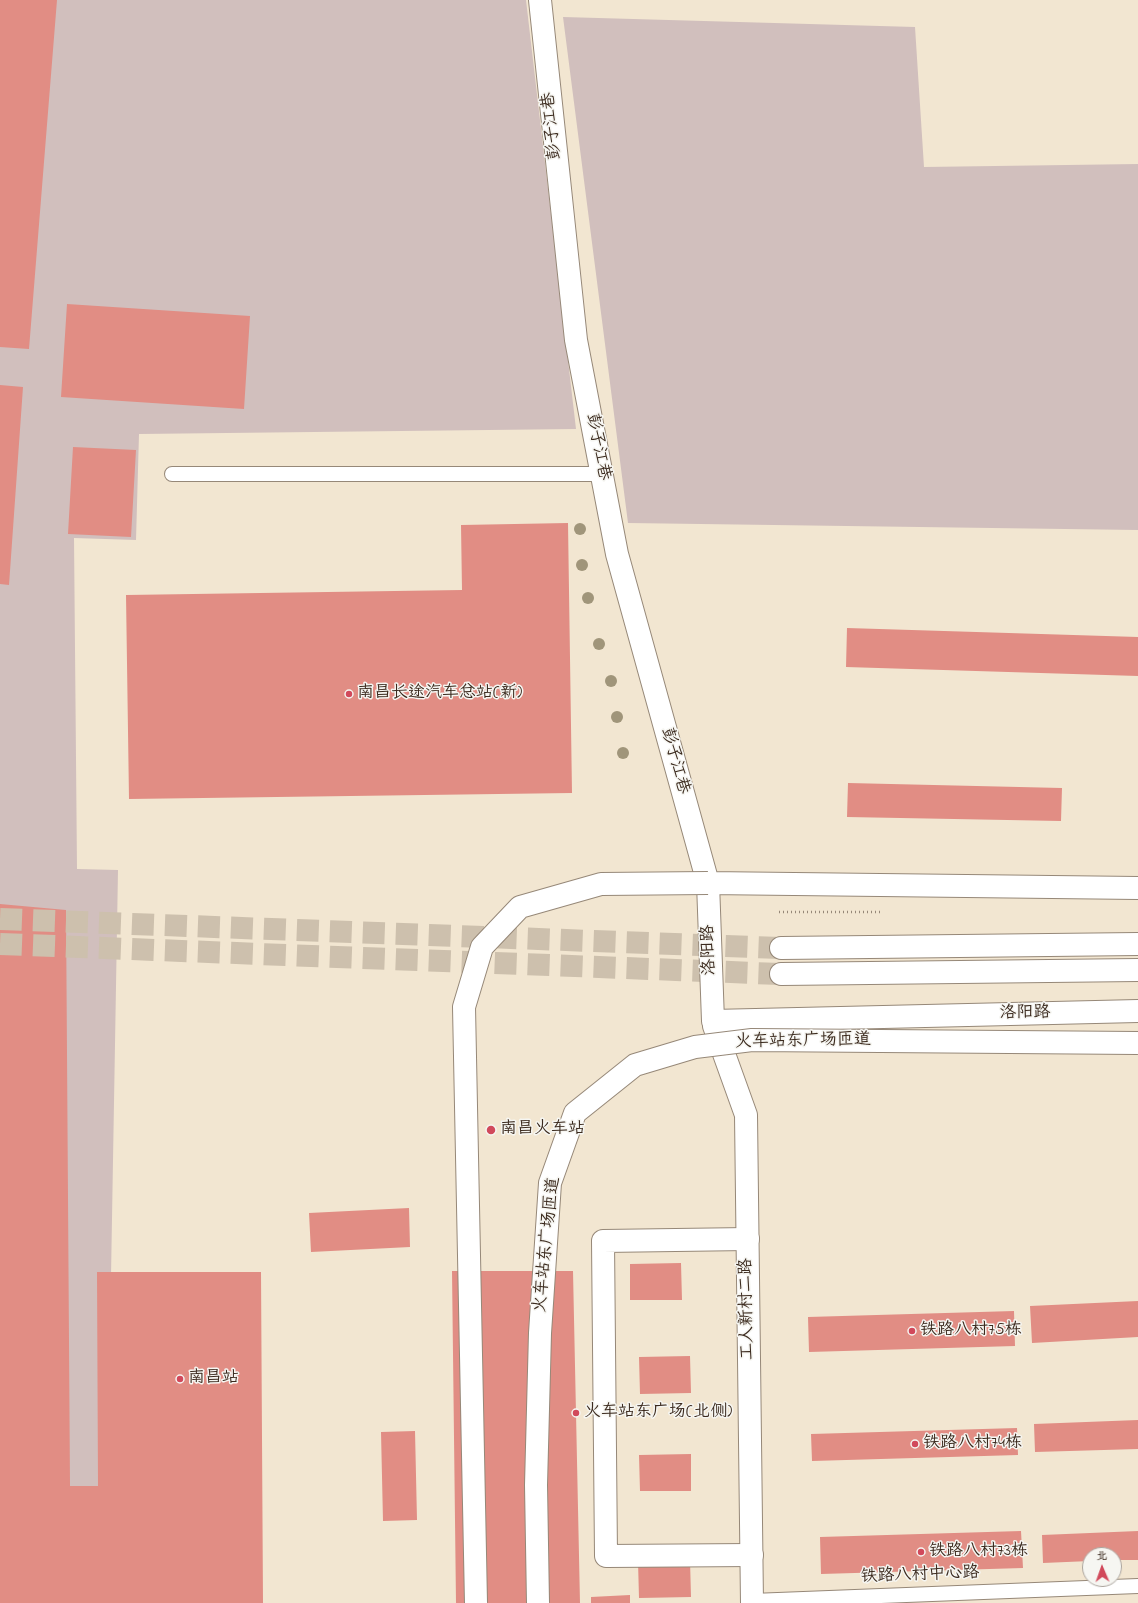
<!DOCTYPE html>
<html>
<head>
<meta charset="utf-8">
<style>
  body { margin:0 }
  #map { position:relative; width:1138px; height:1603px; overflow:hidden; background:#f2e6d1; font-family:"Indie Flower","LXGW WenKai TC",sans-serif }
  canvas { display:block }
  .north { position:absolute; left:1082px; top:1547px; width:40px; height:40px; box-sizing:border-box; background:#f6f6f2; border:1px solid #aba49d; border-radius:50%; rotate:358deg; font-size:11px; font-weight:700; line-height:16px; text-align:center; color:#3b2a1e }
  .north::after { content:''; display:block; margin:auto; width:14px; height:18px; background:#d1495b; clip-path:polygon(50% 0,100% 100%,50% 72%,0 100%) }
</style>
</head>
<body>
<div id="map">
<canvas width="1138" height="1603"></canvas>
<div class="north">北</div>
</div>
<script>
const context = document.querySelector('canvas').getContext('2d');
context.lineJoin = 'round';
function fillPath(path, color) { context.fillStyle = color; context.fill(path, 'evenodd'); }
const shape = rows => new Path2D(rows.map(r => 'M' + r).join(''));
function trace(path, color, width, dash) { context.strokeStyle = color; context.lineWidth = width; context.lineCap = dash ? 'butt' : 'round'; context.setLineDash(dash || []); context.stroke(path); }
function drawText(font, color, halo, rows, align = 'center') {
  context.font = font + ' "Indie Flower","LXGW WenKai TC",sans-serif'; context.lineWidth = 3; context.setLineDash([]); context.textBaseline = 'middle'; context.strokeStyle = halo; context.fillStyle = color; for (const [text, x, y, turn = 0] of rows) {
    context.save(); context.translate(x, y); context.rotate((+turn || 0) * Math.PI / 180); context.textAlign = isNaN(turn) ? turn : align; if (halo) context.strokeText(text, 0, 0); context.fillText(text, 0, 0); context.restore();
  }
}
const industrial = shape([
  [0,0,526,0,576,429,139,434,136,540,74,538,77,869,118,870,111,1276,113,1603,0,1603],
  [563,17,915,27,924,167,1138,164,1138,530,628,523]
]);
const building = shape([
  [0,0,57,0,29,349,0,347],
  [67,304,250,316,244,409,61,397],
  [0,385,23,387,9,585,0,584],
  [73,447,136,450,131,537,68,534],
  [568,523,572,793,129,799,126,595,462,590,461,525],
  [847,628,1138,637,1138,676,846,667],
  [848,783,1062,788,1061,821,847,817],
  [0,904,66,910,70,1486,98,1486,97,1272,261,1272,263,1603,0,1603],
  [409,1208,410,1247,311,1252,309,1213],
  [681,1263,682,1300,630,1300,630,1264],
  [452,1271,573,1271,580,1603,456,1603],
  [1138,1301,1138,1337,1032,1343,1030,1306],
  [1014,1311,1015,1346,809,1352,808,1317],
  [690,1356,691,1393,640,1394,639,1357],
  [1138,1420,1138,1449,1035,1452,1034,1424],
  [1017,1428,1018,1455,812,1461,811,1434],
  [415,1431,417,1520,383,1521,381,1432],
  [691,1454,691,1491,640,1491,639,1455],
  [1021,1531,1023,1568,821,1574,820,1537],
  [1138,1531,1138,1560,1114,1560,1114,1555,1090,1555,1090,1561,1043,1563,1042,1535],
  [690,1560,691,1597,639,1598,638,1561],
  [630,1595,630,1603,591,1603,591,1597]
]);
const secondaryTunnel = shape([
  [0,919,781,948],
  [0,944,781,974]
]);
const path = shape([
  [779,912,882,912]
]);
const lane = shape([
  [172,474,602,474],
  [752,1601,1138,1586]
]);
const street = shape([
  [748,1239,603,1241,606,1556,752,1555]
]);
const secondary = shape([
  [540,0,576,340,617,554,708,883],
  [1138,888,708,883,713,1021,1138,1011],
  [781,948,1138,944],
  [781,974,1138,970],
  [714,1026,746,1115,752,1603]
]);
const highwayBridge = shape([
  [476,1603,464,1007,482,947,520,907,601,884,708,883],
  [538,1603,536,1485,540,1333,550,1183,575,1113,635,1065,695,1047,752,1040,1138,1043]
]);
const trees = [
  [580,529],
  [582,565],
  [588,598],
  [599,644],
  [611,681],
  [617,717],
  [623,753]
];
const markers = [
  [349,694,4,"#d1495b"],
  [491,1130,5,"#d1495b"],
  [912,1331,4,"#d1495b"],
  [180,1379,4,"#d1495b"],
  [576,1413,4,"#d1495b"],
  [915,1444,4,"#d1495b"],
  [921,1552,4,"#d1495b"]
];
const streetNames = [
  ["彭子江巷",553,126,-96],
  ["彭子江巷",597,447,79],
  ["彭子江巷",674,761,75],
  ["洛阳路",710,950,-92],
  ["洛阳路",1025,1014,-1],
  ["火车站东广场匝道",803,1042,-1],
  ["火车站东广场匝道",548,1245,-84],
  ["工人新村二路",748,1309,-91],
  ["铁路八村中心路",920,1576,-2]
];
const poiNames = [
  ["南昌长途汽车总站(新)",357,694],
  ["南昌火车站",500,1130],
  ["铁路八村75栋",920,1331],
  ["南昌站",188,1379],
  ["火车站东广场(北侧)",584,1413],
  ["铁路八村74栋",923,1444],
  ["铁路八村73栋",929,1552]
];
fillPath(industrial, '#d1bfbd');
fillPath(building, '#e18d84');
trace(secondaryTunnel, '#cdc0ad', 22, [22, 11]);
trace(lane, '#968878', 16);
trace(street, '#968878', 24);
trace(secondary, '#968878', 24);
trace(path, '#968878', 2.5, [1, 3]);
trace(lane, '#fff', 14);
trace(street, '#fff', 22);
trace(secondary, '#fff', 22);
trace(highwayBridge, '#968878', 24, []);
trace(highwayBridge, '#fff', 22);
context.fillStyle = '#a0957a';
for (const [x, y] of trees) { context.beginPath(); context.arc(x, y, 6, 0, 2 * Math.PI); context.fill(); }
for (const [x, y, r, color] of markers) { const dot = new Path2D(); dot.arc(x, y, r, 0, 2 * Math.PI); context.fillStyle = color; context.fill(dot); trace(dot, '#f6f6f2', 1.5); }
drawText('17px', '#3b2a1e', '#f6f6f2', streetNames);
drawText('17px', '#3b2a1e', '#f6f6f2', poiNames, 'left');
</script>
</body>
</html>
